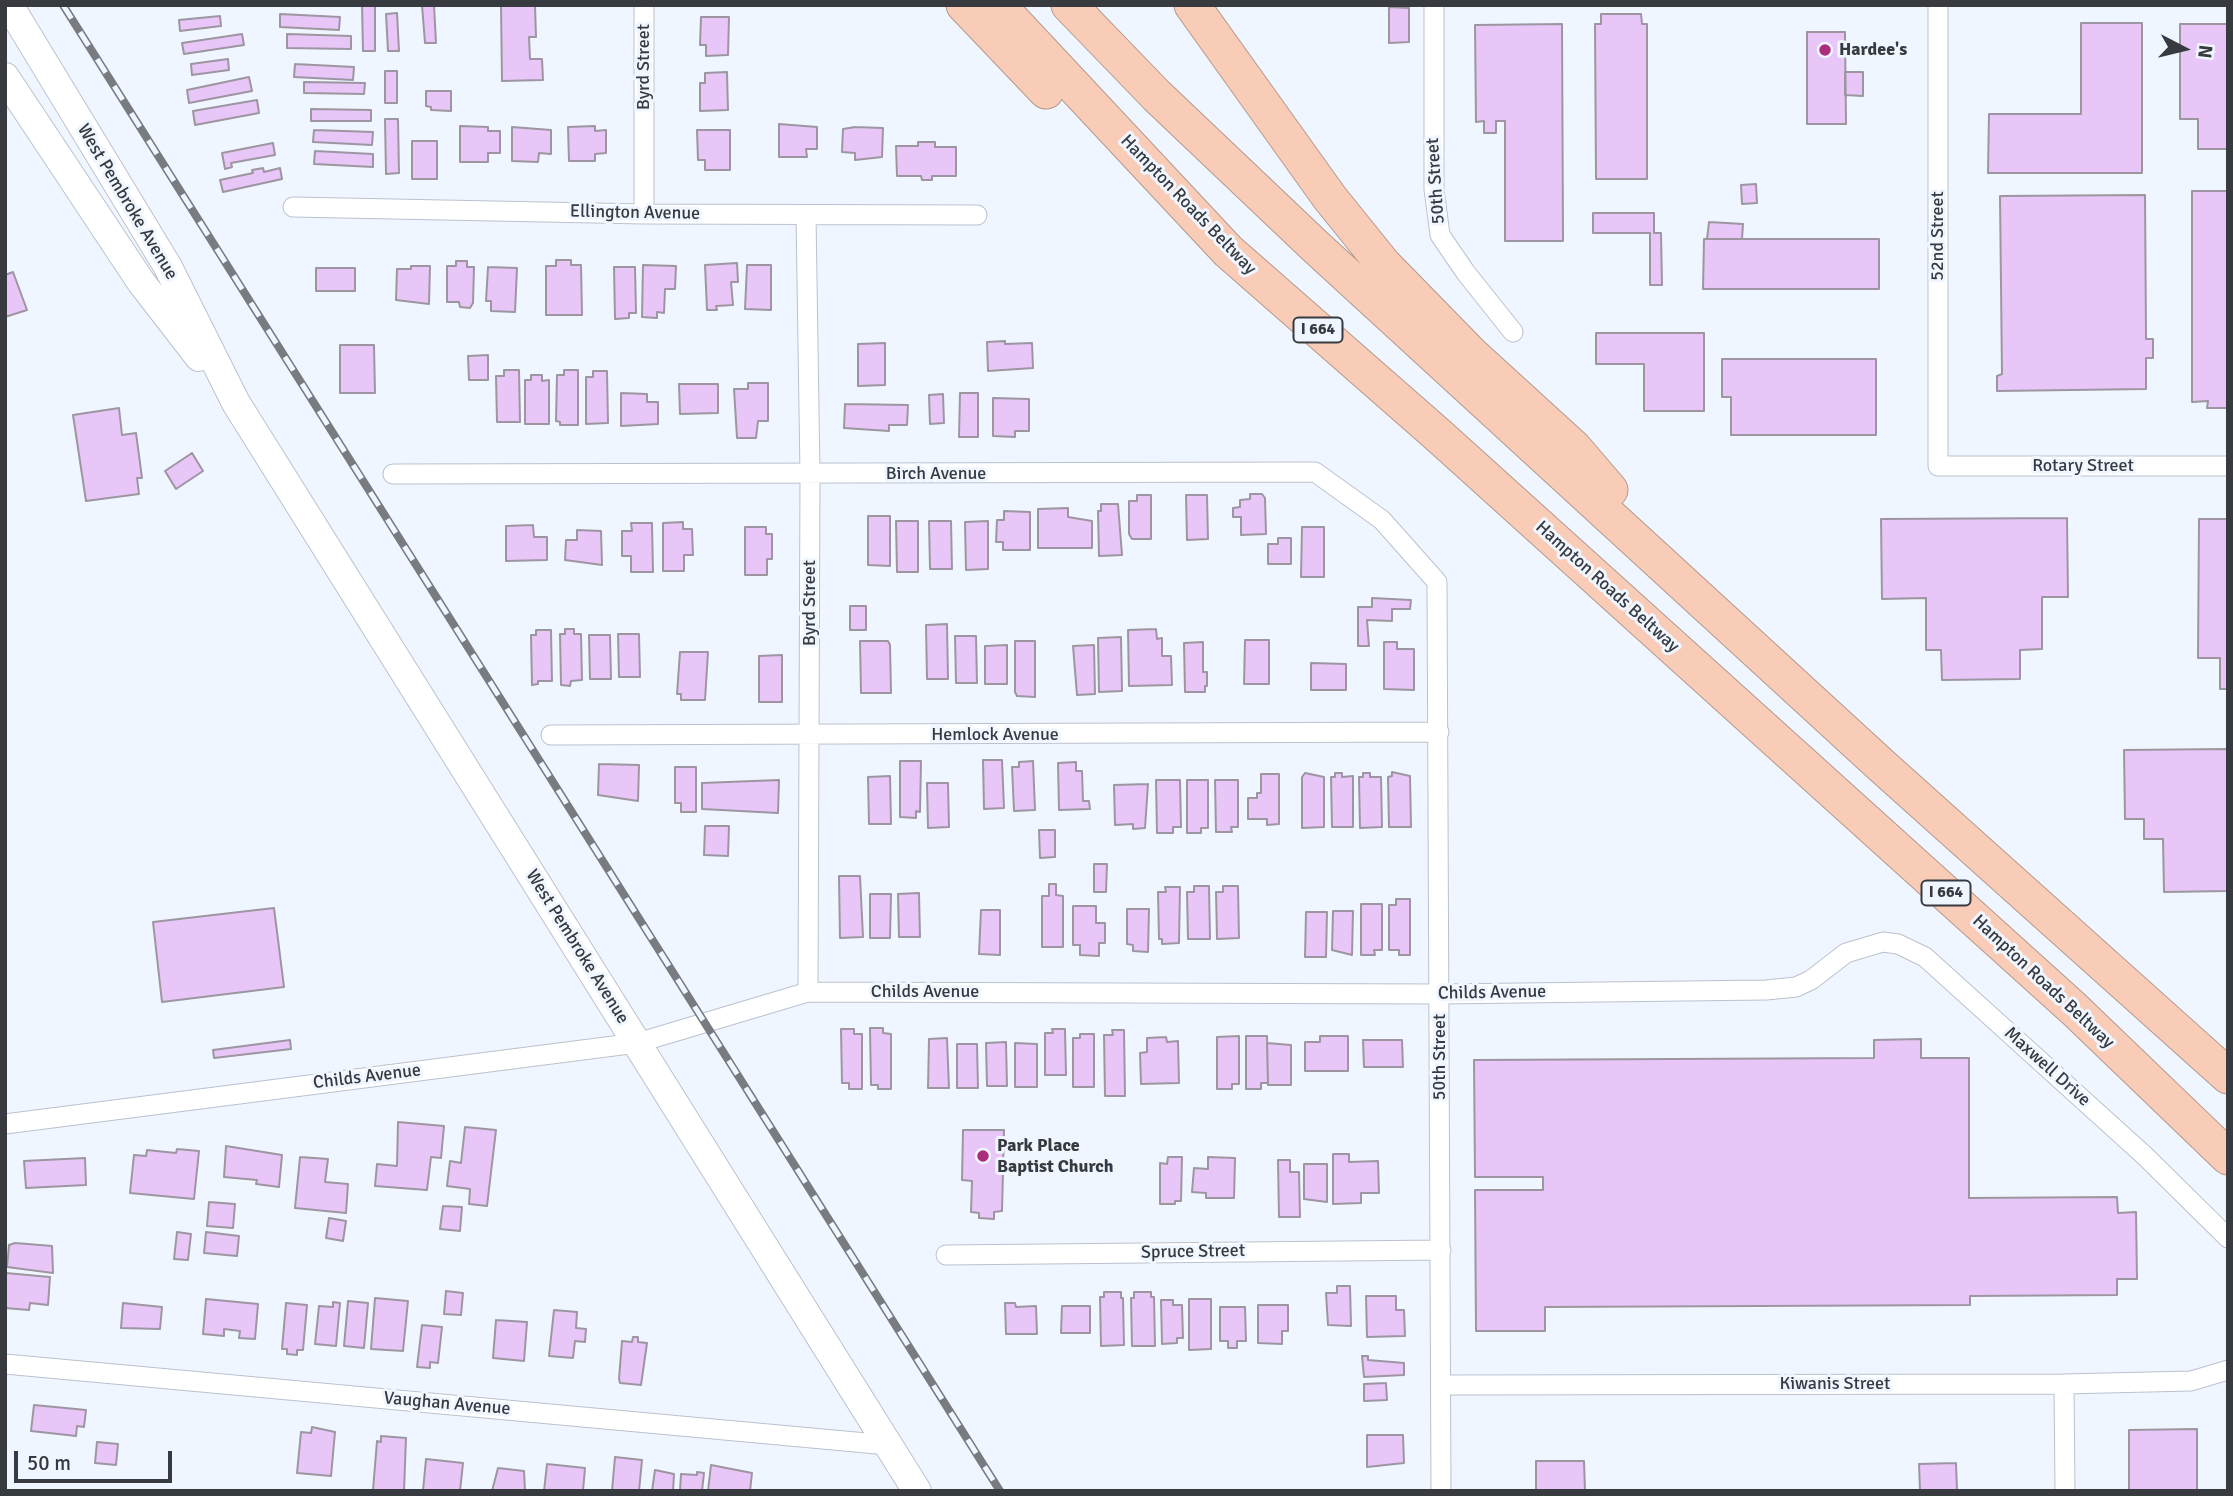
<!DOCTYPE html>
<html>
<head>
<meta charset="utf-8">
<style>
  body { margin:0 }
  #map { position:relative; width:2233px; height:1496px; overflow:hidden; background:#f0f6ff; font-family:Signika,sans-serif }
  canvas { display:block }
  .frame { position:absolute; inset:0; border:7px solid #373a3e; pointer-events:none }
  .north { position:absolute; left:2149px; top:14px; width:70px; height:70px; -webkit-text-stroke:5px #f0f6ff; paint-order:stroke; rotate:97deg; font-size:19px; font-weight:700; line-height:28px; text-align:center; color:#373a3e }
  .north::after { content:''; display:block; margin:auto; width:24px; height:32px; background:#373a3e; clip-path:polygon(50% 0,100% 100%,50% 72%,0 100%) }
  .scale { position:absolute; left:14px; top:1451px; width:158px; height:32px; box-sizing:border-box; border:4px solid #373a3e; border-top:0; padding-left:9px; font-size:21px; line-height:24px; white-space:nowrap; color:#373a3e; -webkit-text-stroke:5px #f0f6ff; paint-order:stroke }
</style>
</head>
<body>
<div id="map">
<canvas width="2233" height="1496"></canvas>
<div class="frame"></div>
<div class="north">N</div>
<div class="scale">50 m</div>
</div>
<script>
const context = document.querySelector('canvas').getContext('2d');
context.lineJoin = 'round';
function fillPath(path, color) { context.fillStyle = color; context.fill(path, 'evenodd'); }
const shape = rows => new Path2D(rows.map(r => 'M' + r).join(''));
function trace(path, color, width, dash) { context.strokeStyle = color; context.lineWidth = width; context.lineCap = dash ? 'butt' : 'round'; context.setLineDash(dash || []); context.stroke(path); }
function drawText(font, color, halo, rows, align = 'center') {
  context.font = font + ' Signika,sans-serif'; context.lineWidth = 6; context.setLineDash([]); context.textBaseline = 'middle'; context.strokeStyle = halo; context.fillStyle = color; for (const [text, x, y, turn = 0] of rows) {
    context.save(); context.translate(x, y); context.rotate((+turn || 0) * Math.PI / 180); context.textAlign = isNaN(turn) ? turn : align; if (halo) context.strokeText(text, 0, 0); context.fillText(text, 0, 0); context.restore();
  }
}
const building = shape([
  [362,5,375,5,375,51,363,51,362,5],
  [422,5,434,5,436,43,425,43,422,5],
  [501,5,535,5,536,37,529,37,530,59,542,59,543,80,502,81,501,5],
  [1389,7,1409,8,1409,42,1389,43,1389,7],
  [397,13,399,51,388,51,386,14,397,13],
  [280,14,340,17,339,30,280,27,280,14],
  [1601,14,1641,14,1642,24,1647,24,1647,179,1596,179,1595,24,1601,24,1601,14],
  [220,16,221,26,180,31,179,20,220,16],
  [701,17,729,17,728,55,706,56,706,45,700,45,701,17],
  [2081,23,2142,23,2142,173,1988,173,1989,114,2081,114,2081,23],
  [1562,24,1563,241,1505,241,1505,121,1496,121,1496,133,1484,133,1484,121,1476,122,1475,25,1562,24],
  [2180,24,2228,24,2228,149,2198,149,2198,119,2180,119,2180,24],
  [1807,32,1845,32,1846,124,1807,124,1807,32],
  [242,34,244,45,184,54,182,43,242,34],
  [287,34,351,36,351,49,287,48,287,34],
  [228,59,229,70,192,75,191,64,228,59],
  [295,64,354,67,353,80,294,77,295,64],
  [385,71,397,71,397,103,385,103,385,71],
  [727,72,728,110,700,111,700,83,705,83,705,73,727,72],
  [1845,72,1863,72,1863,96,1845,95,1845,72],
  [249,77,252,91,189,103,187,90,249,77],
  [304,82,365,83,364,94,304,93,304,82],
  [426,91,451,91,451,111,431,110,431,107,426,106,426,91],
  [257,100,259,113,195,125,193,111,257,100],
  [311,109,371,110,371,121,311,121,311,109],
  [385,119,398,119,399,173,386,174,385,119],
  [779,124,817,127,817,149,806,149,807,157,779,157,779,124],
  [460,126,488,127,488,131,500,131,500,153,488,153,488,162,460,162,460,126],
  [595,126,595,131,606,130,606,153,595,154,595,161,569,161,568,127,595,126],
  [512,127,551,130,551,154,539,153,538,162,512,161,512,127],
  [855,127,883,128,882,157,855,160,855,153,842,152,843,129,855,127],
  [314,130,373,132,372,145,313,142,314,130],
  [697,130,730,130,730,170,705,170,705,160,698,160,697,130],
  [412,141,437,141,437,179,412,179,412,141],
  [918,142,935,142,935,147,956,147,956,176,932,176,932,180,922,180,921,176,897,176,896,146,918,146,918,142],
  [273,143,275,155,231,163,232,167,225,169,222,153,273,143],
  [315,151,373,154,373,167,314,164,315,151],
  [263,168,264,172,280,168,282,179,223,192,220,180,253,173,252,170,263,168],
  [1756,184,1757,203,1742,204,1741,185,1756,184],
  [2192,191,2228,191,2228,408,2207,408,2208,401,2192,402,2192,191],
  [2145,195,2146,339,2153,339,2153,358,2146,358,2146,389,1997,391,1997,376,2002,374,2000,196,2145,195],
  [1593,213,1654,213,1654,233,1661,233,1662,285,1650,285,1650,233,1593,233,1593,213],
  [1709,222,1743,224,1742,239,1707,239,1709,222],
  [1704,239,1879,239,1879,289,1703,289,1704,239],
  [556,260,571,260,571,265,581,265,582,315,546,315,546,266,556,266,556,260],
  [456,261,467,261,467,267,474,267,473,303,470,308,460,307,459,302,447,302,447,266,456,266,456,261],
  [737,263,738,282,731,282,733,305,716,306,717,310,707,310,705,265,737,263],
  [643,265,676,266,675,289,665,289,664,313,657,312,657,318,642,317,643,265],
  [747,265,771,265,771,310,745,309,747,265],
  [411,266,430,266,429,304,396,300,397,269,411,269,411,266],
  [488,267,517,268,515,312,491,311,491,301,486,301,488,267],
  [614,267,635,267,636,313,629,313,629,318,615,319,614,267],
  [316,268,355,268,355,291,316,291,316,268],
  [13,272,27,310,5,317,5,275,13,272],
  [1596,333,1704,333,1704,411,1644,411,1644,364,1596,364,1596,333],
  [1005,341,1005,344,1032,343,1033,368,988,371,987,342,1005,341],
  [885,343,885,385,858,386,858,344,885,343],
  [340,345,374,345,375,393,340,393,340,345],
  [488,355,488,380,469,380,468,356,488,355],
  [1722,359,1876,359,1876,435,1731,435,1731,397,1722,397,1722,359],
  [504,370,519,370,520,422,497,422,496,376,504,376,504,370],
  [564,370,578,370,578,425,560,425,560,422,556,421,557,375,564,375,564,370],
  [593,371,607,371,608,423,586,424,586,377,593,377,593,371],
  [531,375,542,375,542,381,549,380,549,424,525,424,525,380,531,380,531,375],
  [748,383,768,383,768,421,758,421,756,438,737,438,734,389,748,389,748,383],
  [679,384,718,384,718,413,680,414,679,384],
  [621,393,647,394,647,402,658,402,658,424,621,426,621,393],
  [960,393,978,393,978,437,959,437,960,393],
  [943,394,944,423,930,424,929,395,943,394],
  [993,398,1029,399,1029,431,1015,431,1015,437,993,436,993,398],
  [845,404,908,405,907,425,889,425,889,431,844,428,845,404],
  [119,408,122,435,136,433,142,478,137,478,139,494,86,501,73,415,119,408],
  [192,453,203,471,176,489,165,471,192,453],
  [1250,494,1262,494,1265,498,1266,534,1241,535,1241,517,1233,517,1233,508,1240,507,1240,500,1250,499,1250,494],
  [1137,495,1151,495,1151,539,1132,539,1129,534,1129,501,1137,501,1137,495],
  [1186,495,1207,495,1208,539,1187,540,1186,495],
  [1101,504,1118,504,1122,555,1099,556,1098,511,1101,511,1101,504],
  [1068,508,1068,517,1092,521,1092,548,1038,548,1038,509,1068,508],
  [1004,511,1030,512,1030,550,1003,550,1003,542,996,542,997,520,1004,520,1004,511],
  [868,516,890,516,890,566,868,565,868,516],
  [2067,518,2068,597,2042,597,2042,649,2020,650,2020,679,1942,680,1941,650,1926,650,1926,598,1882,599,1881,519,2067,518],
  [2199,519,2228,519,2228,689,2220,689,2220,658,2198,658,2199,519],
  [896,521,918,521,918,572,897,572,896,521],
  [929,521,951,521,952,569,930,569,929,521],
  [988,521,988,569,966,570,965,522,988,521],
  [683,522,683,529,692,529,693,555,684,555,684,571,663,571,663,523,683,522],
  [631,523,652,523,653,572,631,572,631,556,622,556,622,531,632,531,631,523],
  [533,525,534,537,547,537,547,560,506,561,506,526,533,525],
  [745,527,766,527,766,534,772,534,772,559,767,559,767,575,745,575,745,527],
  [1302,527,1324,527,1324,577,1301,577,1302,527],
  [577,530,601,531,602,565,565,560,566,540,577,540,577,530],
  [1278,538,1291,538,1291,564,1268,564,1268,544,1278,544,1278,538],
  [1372,598,1411,600,1410,609,1392,609,1392,621,1367,620,1369,646,1358,646,1358,607,1372,607,1372,598],
  [850,606,866,606,866,630,850,630,850,606],
  [947,624,948,679,927,679,926,625,947,624],
  [565,629,574,629,574,634,581,634,582,680,571,681,570,686,561,685,560,634,565,634,565,629],
  [1156,629,1157,639,1162,638,1162,656,1171,656,1172,685,1129,686,1128,630,1156,629],
  [536,630,551,630,552,681,538,681,538,684,532,685,531,635,536,635,536,630],
  [618,634,639,634,640,677,619,677,618,634],
  [589,635,610,635,611,679,590,679,589,635],
  [955,636,976,636,977,683,956,683,955,636],
  [1121,637,1122,691,1099,692,1098,638,1121,637],
  [1245,640,1269,640,1269,684,1244,684,1245,640],
  [860,641,888,641,890,645,891,693,861,693,860,641],
  [1015,641,1035,641,1035,697,1017,696,1015,692,1015,641],
  [1203,642,1203,672,1207,672,1207,686,1205,686,1205,692,1185,692,1184,643,1203,642],
  [1384,642,1397,642,1397,649,1414,649,1414,690,1384,689,1384,642],
  [1007,645,1007,684,985,684,985,646,1007,645],
  [1094,645,1095,694,1077,695,1073,646,1094,645],
  [680,652,708,652,705,700,681,700,681,694,677,694,680,652],
  [782,655,782,702,759,702,759,656,782,655],
  [1311,663,1346,664,1346,690,1311,690,1311,663],
  [2228,749,2228,891,2164,892,2163,839,2144,839,2144,819,2125,819,2124,750,2228,749],
  [983,760,1002,760,1004,808,984,809,983,760],
  [900,761,921,761,920,812,916,811,916,818,900,817,900,761],
  [1033,761,1035,810,1014,811,1012,767,1019,767,1019,762,1033,761],
  [1076,762,1076,771,1082,771,1083,801,1089,801,1090,809,1059,810,1058,763,1076,762],
  [599,764,639,765,638,801,598,795,599,764],
  [675,767,696,767,696,812,681,812,681,803,675,803,675,767],
  [1392,772,1410,776,1411,827,1389,827,1388,777,1392,776,1392,772],
  [1305,773,1324,777,1324,827,1302,828,1302,777,1305,773],
  [1335,773,1342,773,1342,777,1353,776,1353,827,1332,827,1331,777,1335,777,1335,773],
  [1363,773,1370,773,1370,777,1381,777,1382,827,1360,828,1359,777,1363,777,1363,773],
  [1261,774,1279,774,1279,824,1267,825,1267,819,1248,819,1248,798,1257,798,1257,793,1261,793,1261,774],
  [890,776,891,824,869,824,868,777,890,776],
  [779,780,778,813,702,809,702,783,779,780],
  [1156,780,1180,780,1181,827,1173,827,1173,833,1157,833,1156,780],
  [1187,780,1208,780,1208,828,1201,828,1201,833,1187,833,1187,780],
  [1215,780,1238,780,1238,827,1231,827,1232,832,1216,832,1215,780],
  [927,783,948,783,949,827,928,828,927,783],
  [1148,784,1145,828,1133,829,1133,824,1115,825,1114,785,1148,784],
  [705,826,729,826,728,856,704,855,705,826],
  [1039,830,1055,830,1055,857,1040,858,1039,830],
  [1094,864,1107,864,1106,892,1094,892,1094,864],
  [839,876,860,876,863,937,840,938,839,876],
  [1049,884,1056,884,1056,895,1063,896,1063,947,1042,947,1042,896,1049,896,1049,884],
  [1194,886,1209,886,1210,939,1188,939,1187,892,1194,892,1194,886],
  [1223,886,1238,886,1239,938,1217,939,1216,892,1223,892,1223,886],
  [1165,887,1180,887,1179,943,1162,944,1162,939,1159,939,1158,892,1166,892,1165,887],
  [919,893,920,937,899,937,898,894,919,893],
  [870,894,891,894,890,938,870,938,870,894],
  [1396,899,1410,899,1410,955,1399,955,1399,950,1389,950,1389,905,1396,905,1396,899],
  [1361,904,1382,904,1382,950,1374,950,1375,955,1361,955,1361,904],
  [1073,906,1096,906,1096,923,1105,923,1105,943,1099,943,1099,956,1080,955,1080,945,1073,945,1073,906],
  [274,908,284,987,162,1002,153,922,274,908],
  [1127,909,1149,909,1148,952,1133,951,1133,945,1127,944,1127,909],
  [981,910,1000,910,1000,955,979,954,981,910],
  [1333,911,1353,911,1352,955,1332,950,1333,911],
  [1306,912,1327,912,1326,957,1305,957,1306,912],
  [870,1028,883,1028,883,1033,891,1034,891,1089,878,1089,878,1085,871,1085,870,1028],
  [841,1029,854,1029,854,1034,862,1034,862,1089,849,1089,849,1083,842,1083,841,1029],
  [1052,1029,1065,1029,1066,1075,1045,1075,1045,1033,1053,1033,1052,1029],
  [1112,1030,1124,1030,1125,1096,1105,1096,1104,1035,1113,1035,1112,1030],
  [1080,1034,1094,1034,1094,1087,1073,1087,1073,1038,1080,1038,1080,1034],
  [1239,1036,1239,1084,1232,1084,1232,1089,1217,1089,1217,1037,1239,1036],
  [1246,1036,1267,1036,1268,1083,1261,1083,1261,1089,1246,1089,1246,1036],
  [1320,1036,1348,1036,1348,1071,1305,1071,1305,1042,1320,1042,1320,1036],
  [1166,1037,1167,1042,1178,1041,1179,1083,1141,1084,1140,1053,1147,1052,1147,1038,1166,1037],
  [947,1038,949,1088,928,1088,929,1039,947,1038],
  [1921,1039,1921,1058,1969,1058,1969,1198,2117,1197,2118,1213,2136,1212,2137,1279,2117,1279,2117,1295,1970,1296,1970,1305,1545,1307,1545,1331,1476,1331,1475,1190,1543,1190,1543,1177,1475,1177,1474,1060,1874,1058,1874,1040,1921,1039],
  [290,1040,291,1049,214,1058,213,1050,290,1040],
  [1363,1040,1402,1040,1403,1067,1364,1067,1363,1040],
  [1006,1042,1007,1086,987,1086,986,1043,1006,1042],
  [1015,1043,1037,1044,1037,1087,1015,1087,1015,1043],
  [1267,1043,1291,1045,1291,1085,1268,1085,1267,1043],
  [957,1044,977,1044,978,1088,957,1088,957,1044],
  [398,1122,444,1126,441,1158,431,1157,427,1190,375,1186,377,1164,397,1166,398,1122],
  [465,1127,496,1130,487,1206,469,1204,470,1189,447,1186,450,1161,461,1163,465,1127],
  [963,1130,1004,1130,1002,1211,994,1212,994,1219,979,1218,979,1213,971,1212,972,1181,962,1180,963,1130],
  [226,1146,282,1155,279,1187,256,1184,257,1180,224,1177,226,1146],
  [177,1149,199,1151,194,1199,130,1193,134,1155,146,1156,147,1150,176,1153,177,1149],
  [1333,1154,1349,1154,1349,1162,1378,1161,1379,1193,1361,1193,1361,1203,1333,1204,1333,1154],
  [300,1157,328,1159,325,1182,348,1184,346,1213,295,1208,300,1157],
  [1168,1157,1182,1157,1181,1201,1175,1201,1175,1204,1160,1204,1160,1163,1167,1164,1168,1157],
  [1208,1157,1235,1158,1234,1198,1206,1198,1206,1193,1192,1192,1194,1168,1208,1169,1208,1157],
  [85,1158,86,1185,26,1188,24,1161,85,1158],
  [1278,1160,1290,1160,1290,1172,1299,1172,1300,1217,1279,1217,1278,1160],
  [1304,1164,1327,1164,1327,1202,1304,1199,1304,1164],
  [209,1202,235,1204,233,1228,207,1226,209,1202],
  [443,1206,462,1207,460,1231,440,1229,443,1206],
  [329,1218,346,1221,343,1241,326,1238,329,1218],
  [177,1232,191,1234,188,1260,174,1259,177,1232],
  [206,1232,239,1236,237,1256,204,1253,206,1232],
  [15,1243,52,1246,53,1273,7,1267,9,1245,15,1243],
  [6,1273,50,1277,48,1305,30,1303,29,1310,5,1308,6,1273],
  [1337,1286,1350,1286,1351,1326,1328,1325,1326,1293,1337,1293,1337,1286],
  [446,1291,463,1293,461,1315,444,1314,446,1291],
  [1104,1292,1121,1292,1121,1298,1123,1298,1124,1345,1101,1346,1100,1297,1104,1297,1104,1292],
  [1134,1292,1151,1292,1151,1297,1154,1297,1155,1346,1132,1346,1131,1298,1134,1298,1134,1292],
  [1366,1296,1396,1296,1396,1310,1404,1310,1405,1336,1367,1337,1366,1296],
  [375,1298,408,1301,403,1351,371,1349,375,1298],
  [206,1299,258,1304,255,1339,239,1338,240,1331,224,1329,224,1336,203,1334,206,1299],
  [1189,1299,1211,1299,1211,1349,1189,1350,1189,1299],
  [1161,1300,1173,1300,1173,1305,1182,1305,1183,1338,1177,1338,1177,1343,1162,1344,1161,1300],
  [348,1301,368,1303,364,1348,344,1346,348,1301],
  [333,1302,340,1303,336,1346,315,1344,319,1306,333,1307,333,1302],
  [123,1303,162,1307,160,1329,121,1328,123,1303],
  [286,1303,307,1305,303,1350,297,1350,297,1355,287,1354,287,1349,282,1349,286,1303],
  [1005,1303,1015,1303,1016,1307,1036,1306,1037,1334,1006,1334,1005,1303],
  [1258,1305,1288,1305,1288,1331,1282,1331,1282,1344,1258,1343,1258,1305],
  [1062,1306,1090,1306,1090,1333,1061,1333,1062,1306],
  [1220,1307,1245,1307,1246,1341,1237,1341,1237,1348,1228,1348,1228,1341,1220,1341,1220,1307],
  [554,1310,577,1312,576,1328,586,1329,585,1342,575,1341,573,1358,549,1356,554,1310],
  [496,1320,527,1322,524,1361,493,1358,496,1320],
  [422,1325,442,1327,438,1363,430,1362,430,1368,417,1367,422,1325],
  [633,1337,638,1337,638,1342,647,1343,641,1385,620,1383,619,1379,622,1341,632,1342,633,1337],
  [1362,1356,1368,1356,1368,1360,1404,1363,1404,1375,1364,1377,1362,1356],
  [1386,1383,1387,1400,1364,1401,1364,1384,1386,1383],
  [34,1405,86,1410,84,1427,77,1426,76,1436,31,1431,34,1405],
  [312,1427,335,1432,331,1476,297,1473,301,1432,311,1433,312,1427],
  [2197,1429,2197,1491,2129,1491,2129,1430,2197,1429],
  [1367,1435,1403,1435,1404,1463,1367,1467,1367,1435],
  [381,1436,406,1438,404,1491,373,1490,377,1441,381,1442,381,1436],
  [97,1442,118,1444,116,1465,95,1463,97,1442],
  [615,1457,642,1460,639,1491,612,1491,615,1457],
  [426,1459,463,1463,460,1491,423,1491,426,1459],
  [1536,1461,1584,1461,1585,1491,1536,1491,1536,1461],
  [1956,1463,1957,1491,1920,1491,1919,1464,1956,1463],
  [547,1464,585,1468,583,1491,544,1491,547,1464],
  [711,1465,752,1473,750,1491,708,1491,711,1465],
  [498,1468,524,1471,525,1491,492,1491,498,1468],
  [655,1470,674,1474,673,1491,652,1491,655,1470],
  [697,1472,704,1473,702,1491,680,1491,681,1474,697,1475,697,1472]
]);
const street = shape([
  [1434,5,1434,189,1440,235,1466,273,1513,332],
  [1938,5,1938,466,2228,466],
  [293,207,644,214,977,215],
  [644,214,644,5],
  [806,215,810,475,808,992],
  [393,474,1315,472,1382,520,1437,582,1441,1491],
  [551,735,1439,732],
  [5,1124,637,1043,808,992,1440,994,1766,990,1796,987,1811,980,1846,953,1883,942,1898,944,1925,957,2145,1156,2228,1238],
  [946,1255,1441,1250],
  [5,1364,888,1445],
  [2064,1384,2065,1491],
  [1441,1385,2064,1384,2191,1381,2228,1370]
]);
const secondary = shape([
  [9,5,168,267,236,403,917,1491],
  [5,77,141,282,199,357]
]);
const highway = shape([
  [964,5,1046,91],
  [998,5,1228,251,1438,435,2074,1009,2228,1157],
  [1069,5,1157,96,1316,247,1882,766,2228,1076],
  [1192,5,1330,198,1384,265,1472,355,1574,448,1610,490]
]);
const rail = shape([
  [63,5,1000,1491]
]);
const markers = [
  [1825,50,7,"#ab2d7d"],
  [983,1156,7,"#ab2d7d"]
];
const shields = [
  [1318,330,49],
  [1946,893,49]
];
const shieldNames = [
  ["I 664",1318,330],
  ["I 664",1946,893]
];
const poiNames = [
  ["Hardee's",1839,50],
  ["Park Place",997,1146],
  ["Baptist Church",997,1167]
];
const streetNames = [
  ["Byrd Street",644,67,-90],
  ["50th Street",1436,181,-94],
  ["West Pembroke Avenue",127,202,59],
  ["Hampton Roads Beltway",1188,205,46],
  ["Ellington Avenue",635,213,1],
  ["52nd Street",1938,236,-90],
  ["Rotary Street",2083,466],
  ["Birch Avenue",936,474],
  ["Hampton Roads Beltway",1607,587,42],
  ["Byrd Street",810,603,-90],
  ["Hemlock Avenue",995,735],
  ["West Pembroke Avenue",577,947,58],
  ["Hampton Roads Beltway",2043,982,43],
  ["Childs Avenue",925,992],
  ["Childs Avenue",1492,993,-1],
  ["50th Street",1440,1057,-90],
  ["Maxwell Drive",2047,1067,42],
  ["Childs Avenue",367,1077,-7],
  ["Spruce Street",1193,1252,-1],
  ["Kiwanis Street",1835,1384],
  ["Vaughan Avenue",447,1404,5]
];
fillPath(building, '#e8c7f8');
trace(building, '#9d96a0', 2);
trace(street, '#bbc2cd', 21);
trace(secondary, '#bbc2cd', 30);
trace(highway, '#b4998d', 37);
trace(street, '#fff', 19);
trace(secondary, '#fff', 28);
trace(highway, '#f8ccb7', 35);
trace(rail, '#787c81', 8);
trace(rail, '#f0f6ff', 5, [16]);
for (const [x, y, r, color] of markers) { const dot = new Path2D(); dot.arc(x, y, r, 0, 2 * Math.PI); context.fillStyle = color; context.fill(dot); trace(dot, '#f0f6ff', 2.5); }
for (const [x, y, w] of shields) { const box = new Path2D(); box.roundRect(x - w / 2, y - 12.5, w, 25, 5); context.fillStyle = '#f0f6ff'; context.fill(box); trace(box, '#373a3e', 2); }
drawText('bold 16px', '#373a3e', null, shieldNames);
drawText('bold 18px', '#373a3e', '#f0f6ff', poiNames, 'left');
drawText('18px', '#373a3e', '#f0f6ff', streetNames);
</script>
</body>
</html>
